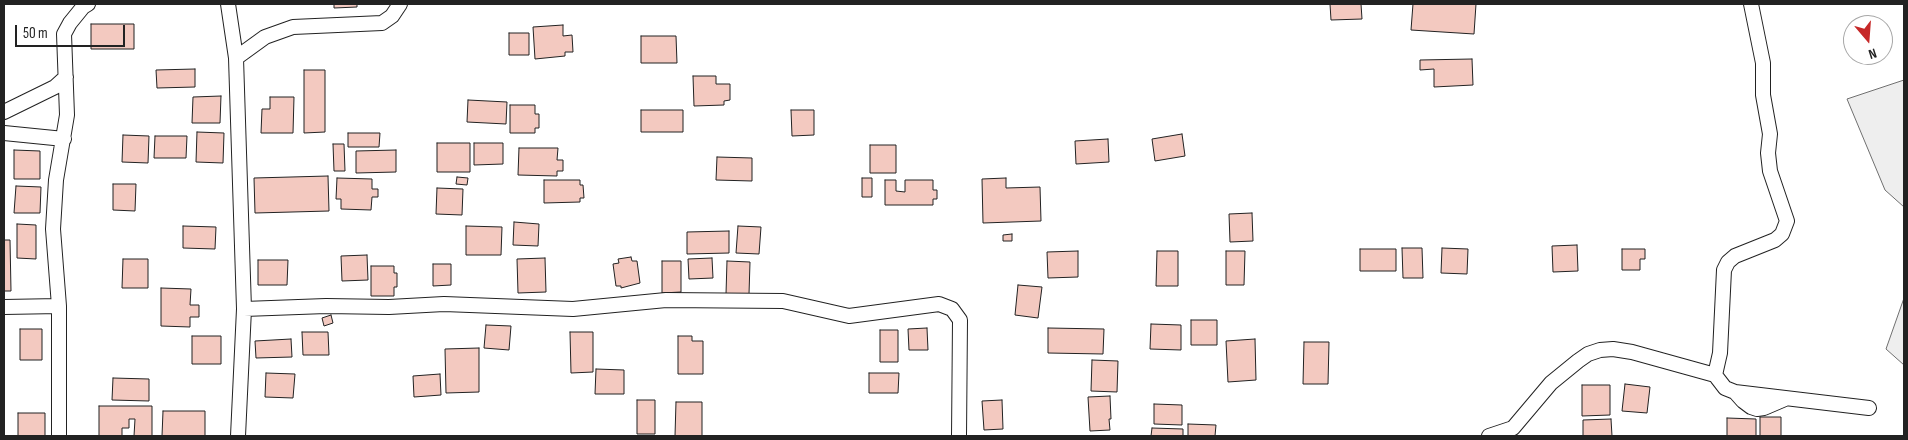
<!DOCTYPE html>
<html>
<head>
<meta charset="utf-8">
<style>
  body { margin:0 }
  #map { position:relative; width:1908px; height:440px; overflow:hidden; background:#fff; font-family:"Sofia Sans Condensed",sans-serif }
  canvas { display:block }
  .frame { position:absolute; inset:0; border:5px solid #222; pointer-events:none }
  .north { position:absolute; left:1843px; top:15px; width:50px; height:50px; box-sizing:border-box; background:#fff; border:1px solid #a7a7a7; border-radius:50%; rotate:162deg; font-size:14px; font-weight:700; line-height:20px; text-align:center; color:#222 }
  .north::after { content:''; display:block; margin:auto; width:18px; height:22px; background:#c62828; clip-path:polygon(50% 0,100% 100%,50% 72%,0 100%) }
  .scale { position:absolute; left:15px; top:25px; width:110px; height:22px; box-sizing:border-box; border:2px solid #222; border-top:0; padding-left:6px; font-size:15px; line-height:18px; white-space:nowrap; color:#222; -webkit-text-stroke:4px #fff; paint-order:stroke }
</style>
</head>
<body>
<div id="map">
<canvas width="1908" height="440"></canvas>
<div class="frame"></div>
<div class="north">N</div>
<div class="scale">50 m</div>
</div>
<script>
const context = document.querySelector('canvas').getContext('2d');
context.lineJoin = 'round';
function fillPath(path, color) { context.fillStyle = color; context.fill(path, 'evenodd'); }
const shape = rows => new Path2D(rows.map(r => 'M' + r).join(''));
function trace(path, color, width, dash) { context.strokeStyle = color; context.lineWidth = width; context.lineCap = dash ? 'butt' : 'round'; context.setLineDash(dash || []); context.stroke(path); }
const green = shape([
  [1904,80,1904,207,1885,190,1847,99,1904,80],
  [1904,298,1904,365,1886,349,1904,298]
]);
const building = shape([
  [334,4,357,4,357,7,334,8,334,4],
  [1330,4,1361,4,1362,19,1331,20,1330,4],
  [1413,4,1476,4,1474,34,1411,30,1413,4],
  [91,24,134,24,134,49,91,49,91,24],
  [563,25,563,36,572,35,573,52,565,52,565,56,535,59,533,27,563,25],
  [509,33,529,33,529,55,509,55,509,33],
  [641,36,676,36,677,63,641,63,641,36],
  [1472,59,1473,85,1434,87,1434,69,1420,70,1420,60,1472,59],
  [195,69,195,87,157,88,156,70,195,69],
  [304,70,325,70,325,132,304,133,304,70],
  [693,76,716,76,716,84,730,84,730,100,724,101,724,105,694,106,693,76],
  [221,96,220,123,192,123,193,97,221,96],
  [270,97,294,97,293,133,261,133,262,109,270,109,270,97],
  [468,100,507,102,506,124,467,122,468,100],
  [510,105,535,105,535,114,539,114,539,128,535,128,535,133,510,133,510,105],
  [641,110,683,110,683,132,641,132,641,110],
  [791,110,814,110,814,135,792,136,791,110],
  [197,132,224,133,223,163,196,162,197,132],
  [348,133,380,133,379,147,348,147,348,133],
  [1182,134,1185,156,1155,161,1152,139,1182,134],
  [123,135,149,136,148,163,122,162,123,135],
  [155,136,187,136,186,158,154,158,155,136],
  [1108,139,1109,162,1076,164,1075,141,1108,139],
  [437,143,470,143,470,172,437,172,437,143],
  [474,143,503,143,503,164,474,165,474,143],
  [333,144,344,144,345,171,334,171,333,144],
  [870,145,896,145,896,173,870,173,870,145],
  [519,148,558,148,557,160,563,160,563,171,557,171,557,176,518,175,519,148],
  [14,150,40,151,40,179,14,179,14,150],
  [396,150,396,172,356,173,356,151,396,150],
  [717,157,752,158,752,181,716,180,717,157],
  [328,176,329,211,255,213,254,178,328,176],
  [457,177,468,178,467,185,456,184,457,177],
  [337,178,372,179,372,189,378,189,378,197,372,197,371,210,341,209,341,199,336,199,337,178],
  [862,178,872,178,872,197,862,197,862,178],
  [1006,178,1006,188,1040,187,1041,221,983,223,982,179,1006,178],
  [544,180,580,180,580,185,583,185,584,198,580,198,580,202,544,203,544,180],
  [885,180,896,180,896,191,905,192,905,180,933,180,933,190,937,190,937,199,933,199,933,205,885,205,885,180],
  [113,184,136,184,135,211,113,210,113,184],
  [16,186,41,187,40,213,14,213,16,186],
  [437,188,463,189,462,215,436,214,437,188],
  [1252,213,1253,241,1230,242,1229,214,1252,213],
  [514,222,539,224,538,246,513,245,514,222],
  [17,224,36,225,36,259,17,258,17,224],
  [183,226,216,227,215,249,183,248,183,226],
  [466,226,502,227,501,255,466,255,466,226],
  [738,226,761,227,759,254,736,253,738,226],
  [729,231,729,253,687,254,687,232,729,231],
  [1012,234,1012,241,1003,241,1003,235,1012,234],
  [4,240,10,240,11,291,4,291,4,240],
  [1577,245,1578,271,1553,272,1552,246,1577,245],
  [1402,248,1422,248,1423,278,1403,278,1402,248],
  [1442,248,1468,249,1467,274,1441,273,1442,248],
  [1360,249,1396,249,1396,271,1360,271,1360,249],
  [1622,249,1645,249,1645,259,1640,259,1640,270,1622,270,1622,249],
  [1078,251,1078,277,1048,278,1047,252,1078,251],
  [1157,251,1178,251,1178,286,1156,286,1157,251],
  [1226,251,1245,251,1244,285,1226,285,1226,251],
  [367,255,368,280,342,281,341,256,367,255],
  [631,257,632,261,637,261,640,283,621,288,621,286,616,286,613,264,619,263,618,259,631,257],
  [545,258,546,292,518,293,517,259,545,258],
  [712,258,713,278,689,279,688,259,712,258],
  [123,259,148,259,148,288,122,288,123,259],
  [258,260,288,260,287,285,258,285,258,260],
  [662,261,681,261,681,292,662,293,662,261],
  [727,261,750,262,749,294,726,294,727,261],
  [433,264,451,264,451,285,433,286,433,264],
  [371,266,394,266,394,273,397,273,397,287,394,287,394,296,371,296,371,266],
  [1018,285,1042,287,1038,318,1015,315,1018,285],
  [161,288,191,289,190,305,199,305,199,317,190,317,190,327,161,326,161,288],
  [331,315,333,323,324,326,322,318,331,315],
  [1191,320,1217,320,1217,345,1191,345,1191,320],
  [1151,324,1181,325,1181,350,1150,349,1151,324],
  [486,325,511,326,509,350,484,348,486,325],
  [927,328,928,350,909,350,908,329,927,328],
  [1048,328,1104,329,1103,354,1048,353,1048,328],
  [20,329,42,329,42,360,20,360,20,329],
  [880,330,898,330,898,362,880,362,880,330],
  [302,332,328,332,329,355,303,355,302,332],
  [570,332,593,332,593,372,571,373,570,332],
  [192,336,221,336,221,364,192,364,192,336],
  [678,336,692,336,692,341,703,341,703,374,678,374,678,336],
  [291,339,292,357,256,358,255,341,291,339],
  [1255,339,1256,380,1228,382,1226,341,1255,339],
  [1304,342,1329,342,1328,384,1303,384,1304,342],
  [479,348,479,392,446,393,445,349,479,348],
  [1092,360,1118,361,1117,392,1091,391,1092,360],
  [596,369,624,370,624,394,595,394,596,369],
  [266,373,295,374,293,398,265,397,266,373],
  [869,373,899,373,898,393,869,393,869,373],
  [440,374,441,395,414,397,413,376,440,374],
  [113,378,149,379,149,401,112,400,113,378],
  [1625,384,1650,387,1647,413,1622,411,1625,384],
  [1582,385,1610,385,1610,415,1582,416,1582,385],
  [1110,396,1111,419,1109,419,1110,430,1090,431,1088,397,1110,396],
  [637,400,655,400,655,434,637,434,637,400],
  [1002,400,1003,429,984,430,982,401,1002,400],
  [676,402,702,402,702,436,675,436,676,402],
  [1154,404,1182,405,1182,425,1154,424,1154,404],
  [99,406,152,406,152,436,134,436,135,419,129,419,129,428,122,428,122,436,99,436,99,406],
  [163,411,205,411,205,436,162,436,163,411],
  [18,413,45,413,45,436,18,436,18,413],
  [1760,417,1781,417,1781,436,1760,436,1760,417],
  [1727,418,1756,419,1756,436,1727,436,1727,418],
  [1611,419,1612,436,1583,436,1583,420,1611,419],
  [1188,424,1216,425,1215,436,1188,436,1188,424],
  [1152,428,1183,429,1183,436,1151,436,1152,428]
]);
const minor = shape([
  [228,4,236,58],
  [400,4,392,16,382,23,293,27,265,37,236,58,244,309,326,306,389,307,444,304,573,309,666,300,783,301,849,316,939,304,952,309,960,320,959,436],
  [4,112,55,87,66,77],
  [4,133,64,139],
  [4,307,59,306],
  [1715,375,1720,353,1724,270,1728,262,1735,256,1775,240,1782,234,1787,221,1770,171,1768,153,1770,134,1763,95,1763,63,1751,4],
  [1735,392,1743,401,1751,407,1757,409,1764,408,1785,399],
  [59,436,59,306,53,229,56,180,67,115,64,34,70,23,83,7,88,4],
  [238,436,244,309],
  [1489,436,1513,428,1551,383,1578,361,1588,354,1600,350,1613,349,1632,352,1715,375,1725,388,1735,392,1869,408]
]);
fillPath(green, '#eee');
trace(green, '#6f6f6f', 1);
fillPath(building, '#f3c9c0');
trace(building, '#222', 1);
trace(minor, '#222', 16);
trace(minor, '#fff', 14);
</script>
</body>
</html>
